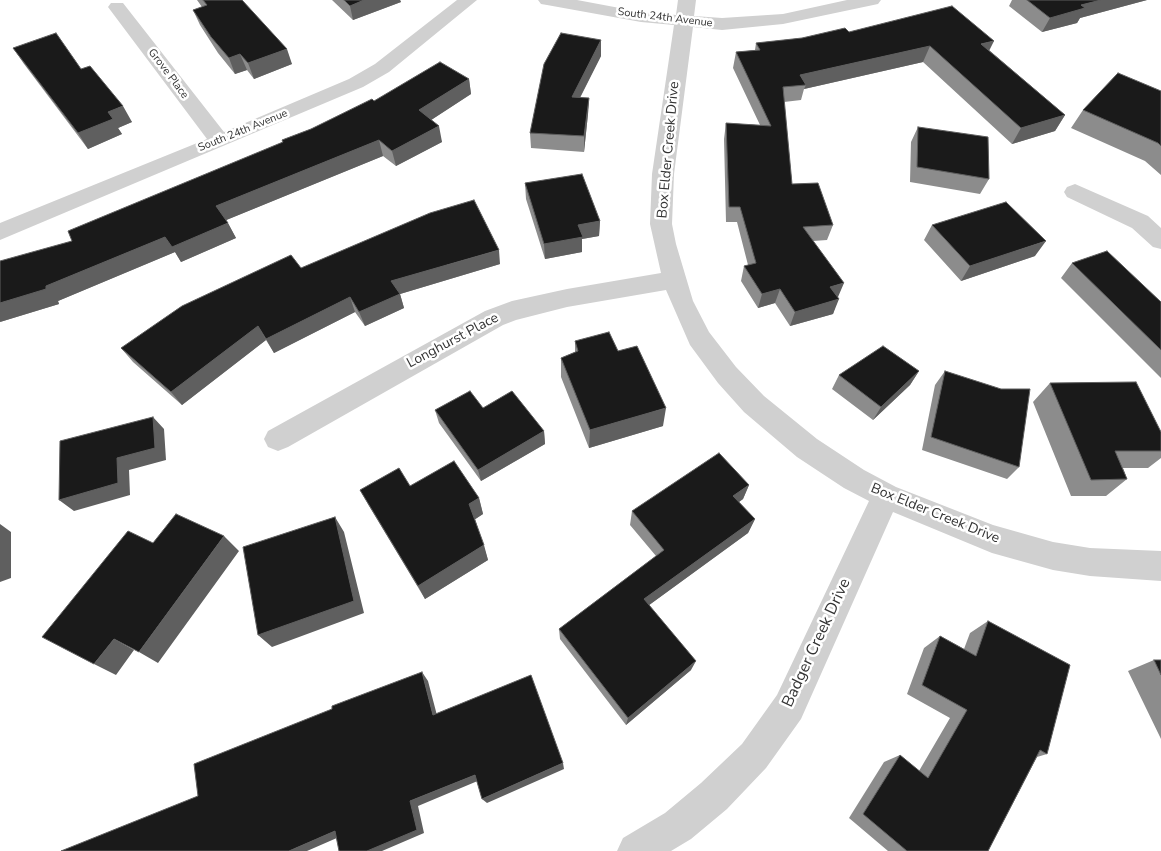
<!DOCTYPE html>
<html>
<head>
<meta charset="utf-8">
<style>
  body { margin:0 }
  canvas { display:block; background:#fff }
</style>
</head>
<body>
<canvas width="1161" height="851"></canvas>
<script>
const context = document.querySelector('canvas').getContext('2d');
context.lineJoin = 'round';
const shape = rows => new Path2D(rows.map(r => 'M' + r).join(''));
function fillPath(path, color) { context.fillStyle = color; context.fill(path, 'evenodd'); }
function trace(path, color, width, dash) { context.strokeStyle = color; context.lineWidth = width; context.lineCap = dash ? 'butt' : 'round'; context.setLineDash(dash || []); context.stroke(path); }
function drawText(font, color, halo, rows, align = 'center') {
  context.font = font + ' "Nunito Sans",sans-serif'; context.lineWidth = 5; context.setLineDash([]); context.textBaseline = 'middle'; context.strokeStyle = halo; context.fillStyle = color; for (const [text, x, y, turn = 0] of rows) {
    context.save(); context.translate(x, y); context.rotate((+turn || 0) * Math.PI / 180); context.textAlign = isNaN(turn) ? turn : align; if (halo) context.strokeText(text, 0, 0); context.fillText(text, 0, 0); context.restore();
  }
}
const minor = shape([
  [457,0,477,0,389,72,363,87,0,240,0,223,207,139,108,7,111,3,123,3,224,132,349,79,375,64,457,0],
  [538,0,577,0,641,12,676,15,678,0,696,0,694,16,722,18,783,14,847,0,881,0,878,4,783,24,722,30,693,27,674,174,672,224,676,244,693,301,709,332,736,367,764,396,817,439,864,470,896,487,993,525,1053,542,1090,548,1161,551,1161,581,1090,576,1053,570,992,553,893,512,801,719,766,768,727,809,691,839,671,851,617,851,623,838,665,813,701,783,742,744,777,695,869,501,844,488,797,457,744,412,718,383,690,345,666,290,567,307,516,320,503,325,288,447,278,451,268,447,264,439,268,431,485,311,512,301,567,289,661,273,650,224,652,174,674,25,641,22,547,5,541,4,538,0],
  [1075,184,1148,216,1161,228,1161,249,1153,247,1132,228,1067,197,1064,192,1067,187,1075,184]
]);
const wall = shape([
  [197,0,242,0,292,64,254,79,247,70,235,74,218,53,200,25,193,10,202,7],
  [332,0,400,0,401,2,353,20],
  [1012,0,1147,0,1080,18,1077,23,1042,32,1009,6],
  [849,32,989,50,1065,115,1055,131,1012,144,923,62,804,89,801,100,784,102,792,184,833,225,827,240,813,241,838,297,833,314,790,326,775,303,758,308,741,281,744,266,748,265,737,222,726,222,724,139,726,123,760,125,733,68,736,52,755,50,756,43,802,38],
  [601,40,601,56,580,98,589,98,588,114,584,152,531,148,530,133],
  [13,48,81,69,132,122,118,128,122,134,88,149,24,64],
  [469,79,471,94,431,120,442,142,396,166,383,156,226,220,236,238,181,262,175,252,58,301,59,304,0,322,72,241,283,142,282,140,311,129,374,101],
  [1161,91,1161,175,1145,161,1071,128,1083,110],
  [918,127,989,179,980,194,910,182,911,142],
  [525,183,600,221,599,236,582,239,582,252,545,259,526,199],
  [932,225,1035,256,961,281,924,240],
  [1072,263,1161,302,1161,378,1061,278],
  [500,264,400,294,404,308,365,326,355,312,274,353,266,340,182,405,133,362,121,348,301,268],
  [575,341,618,351,663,426,589,448,561,377,561,358,575,352],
  [919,371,910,385,873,420,832,389,839,375],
  [945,371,1019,467,1007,479,922,450,935,385],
  [1050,383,1161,451,1161,458,1148,468,1123,468,1127,479,1106,496,1071,496,1033,402],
  [483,408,544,431,545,444,481,481,439,423,435,410],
  [749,485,743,499,739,502,755,519,748,533,649,605,691,670,626,725,560,639,559,629,656,556,630,525,632,511],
  [410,486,479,498,483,514,475,519,488,560,425,599,369,506,360,490],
  [988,621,1047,754,1037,757,988,851,888,851,849,818,884,762,900,755,919,771,950,718,907,694,924,648,940,636,964,649,970,633],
  [1154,660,1161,660,1161,739,1128,671]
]);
const shadedWall = shape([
  [364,0,400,0,401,2,353,20,350,6],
  [1101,0,1147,0,1080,18,1077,23,1042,32,1050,18,1081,5],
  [601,40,601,56,572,113,572,97],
  [994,41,986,57,981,44],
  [930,46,923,62,804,89,806,85,800,75],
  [287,49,292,64,254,79,248,63],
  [240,54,247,70,235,74,229,58],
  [469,79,471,94,422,126,419,110],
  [589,98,588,114,584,152,584,136],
  [123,106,132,122,118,128,122,134,88,149,78,133,108,112],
  [1065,115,1055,131,1012,144,1021,128],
  [439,126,442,142,396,166,392,151],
  [379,140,383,156,224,221,216,206],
  [600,221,599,236,582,239,582,252,545,259,544,244,578,225],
  [228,223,236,238,181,262,175,252,58,301,59,304,0,322,0,303,46,286,165,237],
  [1046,241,1035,256,961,281,970,266],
  [499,250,500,264,400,294,404,308,365,326,359,312,391,281],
  [844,283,838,297,824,302,830,287],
  [780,289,775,303,758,308,762,294],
  [350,297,355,312,274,353,266,339],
  [839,299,833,314,790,326,795,312],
  [258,326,266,340,182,405,171,392],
  [919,371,910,385,873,420,881,407],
  [666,408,663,426,589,448,590,430],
  [153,417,164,429,166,460,129,470,130,495,74,511,59,500,117,458],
  [544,431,545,444,481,481,478,470],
  [749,485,743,499,728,510,733,496],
  [479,498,483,514,474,520,469,504],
  [335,517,344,532,364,613,272,647,258,635],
  [755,519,748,533,641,611,644,599],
  [0,524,11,532,11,578,0,582],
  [224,536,239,551,158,663,139,652],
  [484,545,488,560,425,599,418,586],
  [114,639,134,650,116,675,94,664],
  [696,661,691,670,626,725,628,718],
  [422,672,428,681,439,723,433,715],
  [563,763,564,769,487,803,482,799],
  [475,775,480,780,418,806,424,833,382,851,367,851,410,801],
  [335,831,346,834,307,851,289,851]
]);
const building = shape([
  [203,0,242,0,287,49,248,63,240,54,229,58,211,37,193,10,207,5,203,0],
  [344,0,364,0,350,6,344,0],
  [1027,0,1101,0,1081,5,1085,8,1050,18,1027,0],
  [952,6,994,41,981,44,1065,115,1021,128,930,46,800,75,806,85,783,87,792,184,818,183,833,225,803,227,844,283,830,287,839,299,795,312,780,289,762,294,744,266,756,263,740,207,729,207,726,123,771,126,736,52,760,50,756,43,802,38,845,28,849,32,952,6],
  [56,33,81,69,90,66,123,106,108,112,113,119,78,133,13,48,56,33],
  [561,33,601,40,572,97,589,98,584,136,530,133,544,64,561,33],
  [440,62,469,79,419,110,439,126,392,151,379,140,216,206,228,223,172,247,165,237,46,286,46,289,0,303,0,261,72,241,68,231,283,142,282,140,311,129,372,99,374,101,440,62],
  [1118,73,1161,91,1161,146,1158,143,1083,110,1118,73],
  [918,127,988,137,989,179,917,167,918,127],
  [582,174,600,221,578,225,583,237,544,244,525,183,582,174],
  [474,200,499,250,391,281,400,294,359,312,350,297,266,339,258,326,171,392,121,348,182,306,291,255,301,268,430,213,474,200],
  [1006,202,1046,241,970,266,932,225,1006,202],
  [1107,251,1161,302,1161,350,1072,263,1107,251],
  [609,332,618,351,637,346,666,408,590,430,561,358,578,351,575,341,609,332],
  [883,346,919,371,881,407,839,375,883,346],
  [945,371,1001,389,1030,389,1019,467,931,437,945,371],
  [1136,382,1161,432,1161,451,1115,451,1127,479,1091,480,1050,383,1136,382],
  [470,391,483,408,512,391,544,431,478,470,435,410,470,391],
  [153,417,155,448,117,458,118,483,59,500,60,441,153,417],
  [719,453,749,485,733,496,755,519,644,599,696,661,628,718,559,629,664,550,632,511,719,453],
  [454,461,479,498,469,504,484,545,418,586,360,490,399,468,410,486,454,461],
  [176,514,224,536,139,652,114,639,94,664,42,637,128,531,153,543,176,514],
  [335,517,354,601,258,635,243,547,335,517],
  [988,621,1070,665,1047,754,1040,750,988,851,907,851,863,814,900,755,928,778,967,710,922,685,940,636,976,656,988,621],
  [1154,660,1161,660,1161,675,1154,660],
  [422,672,433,715,531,675,563,763,482,799,475,775,410,801,417,830,367,851,339,851,335,831,289,851,61,851,198,796,194,764,332,709,332,706,422,672]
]);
const farStreetnames = [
  ["South 24th Avenue",665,18,7],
  ["Grove Place",168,74,53],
  ["South 24th Avenue",243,131,-22]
];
const streetNames = [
  ["Box Elder Creek Drive",669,150,-85],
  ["Longhurst Place",453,341,-28],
  ["Box Elder Creek Drive",935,514,22]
];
const nearStreetnames = [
  ["Badger Creek Drive",817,643,-65]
];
fillPath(minor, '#d0d0d0');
fillPath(wall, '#8c8c8c');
fillPath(shadedWall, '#5f5f5f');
fillPath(building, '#1a1a1a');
trace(building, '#5f5f5f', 1);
drawText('11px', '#333', '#fff', farStreetnames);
drawText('14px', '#333', '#fff', streetNames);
drawText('16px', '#333', '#fff', nearStreetnames);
</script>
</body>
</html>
